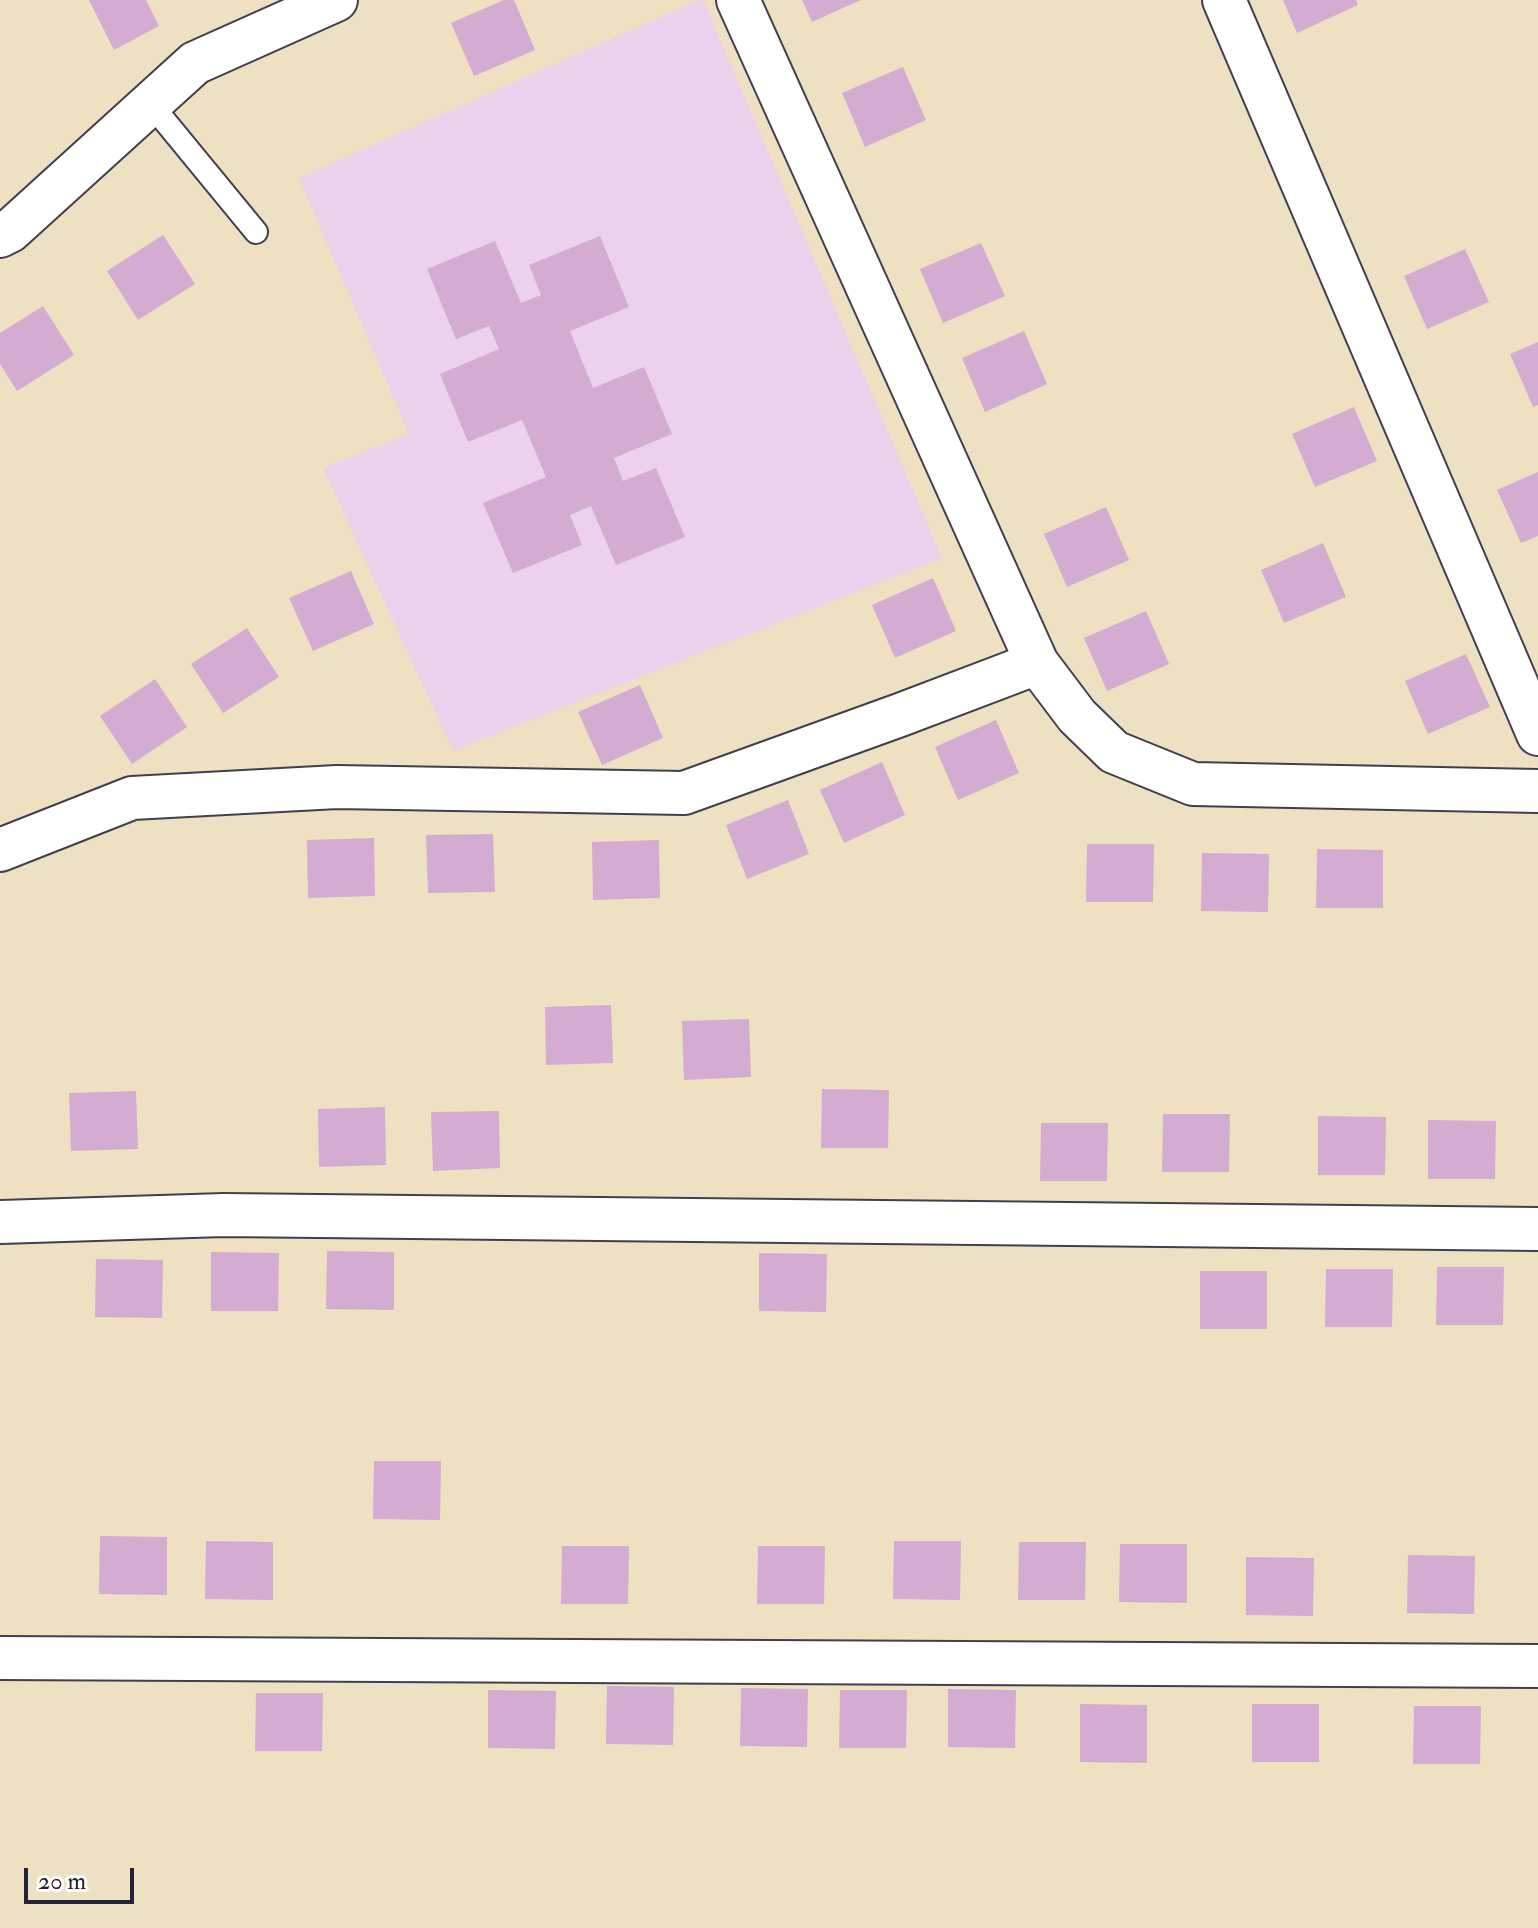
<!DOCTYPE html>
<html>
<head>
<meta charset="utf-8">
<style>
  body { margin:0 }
  #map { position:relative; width:1538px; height:1928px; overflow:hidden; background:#eee1c1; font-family:"IM FELL Double Pica",serif }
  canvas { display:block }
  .scale { position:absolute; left:24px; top:1868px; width:110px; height:36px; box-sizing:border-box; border:4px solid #22223b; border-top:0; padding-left:10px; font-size:24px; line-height:28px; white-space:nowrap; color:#22223b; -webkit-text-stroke:6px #fdfcf7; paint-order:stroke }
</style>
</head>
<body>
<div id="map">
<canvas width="1538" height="1928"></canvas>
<div class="scale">20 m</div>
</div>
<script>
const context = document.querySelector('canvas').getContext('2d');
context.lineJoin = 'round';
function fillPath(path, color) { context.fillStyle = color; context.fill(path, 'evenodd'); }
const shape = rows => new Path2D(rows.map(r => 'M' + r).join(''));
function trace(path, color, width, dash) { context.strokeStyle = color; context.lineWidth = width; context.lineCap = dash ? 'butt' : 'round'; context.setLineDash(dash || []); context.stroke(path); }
const built = shape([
  [699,0,703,0,942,558,453,751,323,468,409,434,299,178]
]);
const building = shape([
  [89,0,146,0,159,26,114,50],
  [504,0,514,0,535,50,474,76,451,23],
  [802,0,861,0,812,22],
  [1283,0,1356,0,1358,5,1297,33],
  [903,67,926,120,865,147,842,93],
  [163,235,195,284,138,320,107,271],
  [600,236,629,307,570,331,593,388,644,367,672,434,614,458,623,481,656,468,685,537,616,565,591,506,570,515,582,545,513,573,483,503,546,477,522,420,468,442,440,374,499,349,489,326,456,339,427,269,495,241,521,303,541,295,529,265],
  [981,243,1005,296,943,323,920,269],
  [1465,249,1489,302,1427,329,1404,276],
  [43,306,74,355,17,391,0,364,0,333],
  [1024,331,1047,384,985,412,962,358],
  [1538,342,1538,405,1533,407,1510,354],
  [1354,407,1377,461,1315,487,1292,434],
  [1538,472,1538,536,1521,543,1497,490],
  [1106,507,1129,560,1067,587,1044,534],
  [1323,543,1346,597,1284,623,1261,570],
  [351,571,374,624,313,651,289,598],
  [933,578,956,631,895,658,872,605],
  [1146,611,1169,664,1107,691,1084,638],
  [247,628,279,677,223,713,191,664],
  [1466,654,1490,707,1428,734,1405,681],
  [155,679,187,727,132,764,100,716],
  [640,685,663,738,602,765,578,712],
  [996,720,1019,773,958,800,935,747],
  [882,762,905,815,844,843,820,790],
  [788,800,809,854,747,879,726,825],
  [493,834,495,892,428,893,426,835],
  [374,838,375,896,308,898,307,840],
  [659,840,660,898,593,900,592,842],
  [1087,844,1154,844,1153,902,1086,902],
  [1317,849,1383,850,1383,908,1316,908],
  [1202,853,1269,854,1268,912,1201,911],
  [611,1005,613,1063,546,1065,545,1007],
  [749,1019,751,1077,684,1080,682,1021],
  [822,1089,889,1090,888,1148,821,1148],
  [136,1091,138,1149,71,1151,69,1093],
  [385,1107,386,1165,319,1167,318,1109],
  [499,1111,500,1168,433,1171,431,1112],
  [1163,1114,1230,1114,1229,1172,1162,1172],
  [1318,1116,1386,1117,1385,1175,1318,1175],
  [1428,1120,1496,1121,1495,1179,1428,1179],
  [1041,1123,1108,1123,1107,1181,1040,1181],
  [327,1251,394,1252,394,1310,326,1309],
  [211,1252,279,1253,278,1311,211,1311],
  [759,1253,827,1254,826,1312,759,1311],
  [96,1259,163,1260,162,1318,95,1317],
  [1437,1267,1504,1267,1503,1325,1436,1325],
  [1326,1269,1393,1269,1392,1327,1325,1327],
  [1200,1271,1267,1271,1267,1329,1200,1329],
  [374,1461,441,1461,440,1520,373,1519],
  [100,1536,167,1537,167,1595,99,1594],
  [206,1541,273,1542,273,1600,205,1599],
  [894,1541,961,1541,960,1600,893,1599],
  [1019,1542,1086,1542,1085,1600,1018,1600],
  [1120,1544,1187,1544,1187,1603,1119,1602],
  [562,1546,629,1546,628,1604,561,1604],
  [758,1546,825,1546,824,1604,757,1604],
  [1408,1555,1475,1556,1474,1614,1407,1613],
  [1246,1557,1314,1558,1313,1616,1246,1615],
  [607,1686,674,1687,673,1745,606,1744],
  [741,1688,808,1689,807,1747,740,1746],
  [948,1689,1016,1690,1015,1748,948,1747],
  [488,1690,556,1691,555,1749,488,1748],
  [840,1690,907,1690,906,1748,839,1748],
  [256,1693,323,1693,322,1751,255,1751],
  [1080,1704,1147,1705,1147,1763,1080,1762],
  [1252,1704,1319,1704,1319,1762,1252,1762],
  [1414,1706,1481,1706,1480,1764,1413,1764]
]);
const service = shape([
  [150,103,256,232]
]);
const minor = shape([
  [738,0,1037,663,1077,716,1114,752,1193,784,1538,791],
  [1224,0,1538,734],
  [0,236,10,231,195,63,336,0],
  [0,850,132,798,337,787,684,793,900,715,1037,663],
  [0,1222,224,1215,1538,1229],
  [0,1658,1538,1666]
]);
fillPath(built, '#ebd1eb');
fillPath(building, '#d4acd1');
trace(service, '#413f4f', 26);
trace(minor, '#413f4f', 46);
trace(service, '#fff', 22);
trace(minor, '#fff', 42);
</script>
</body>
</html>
